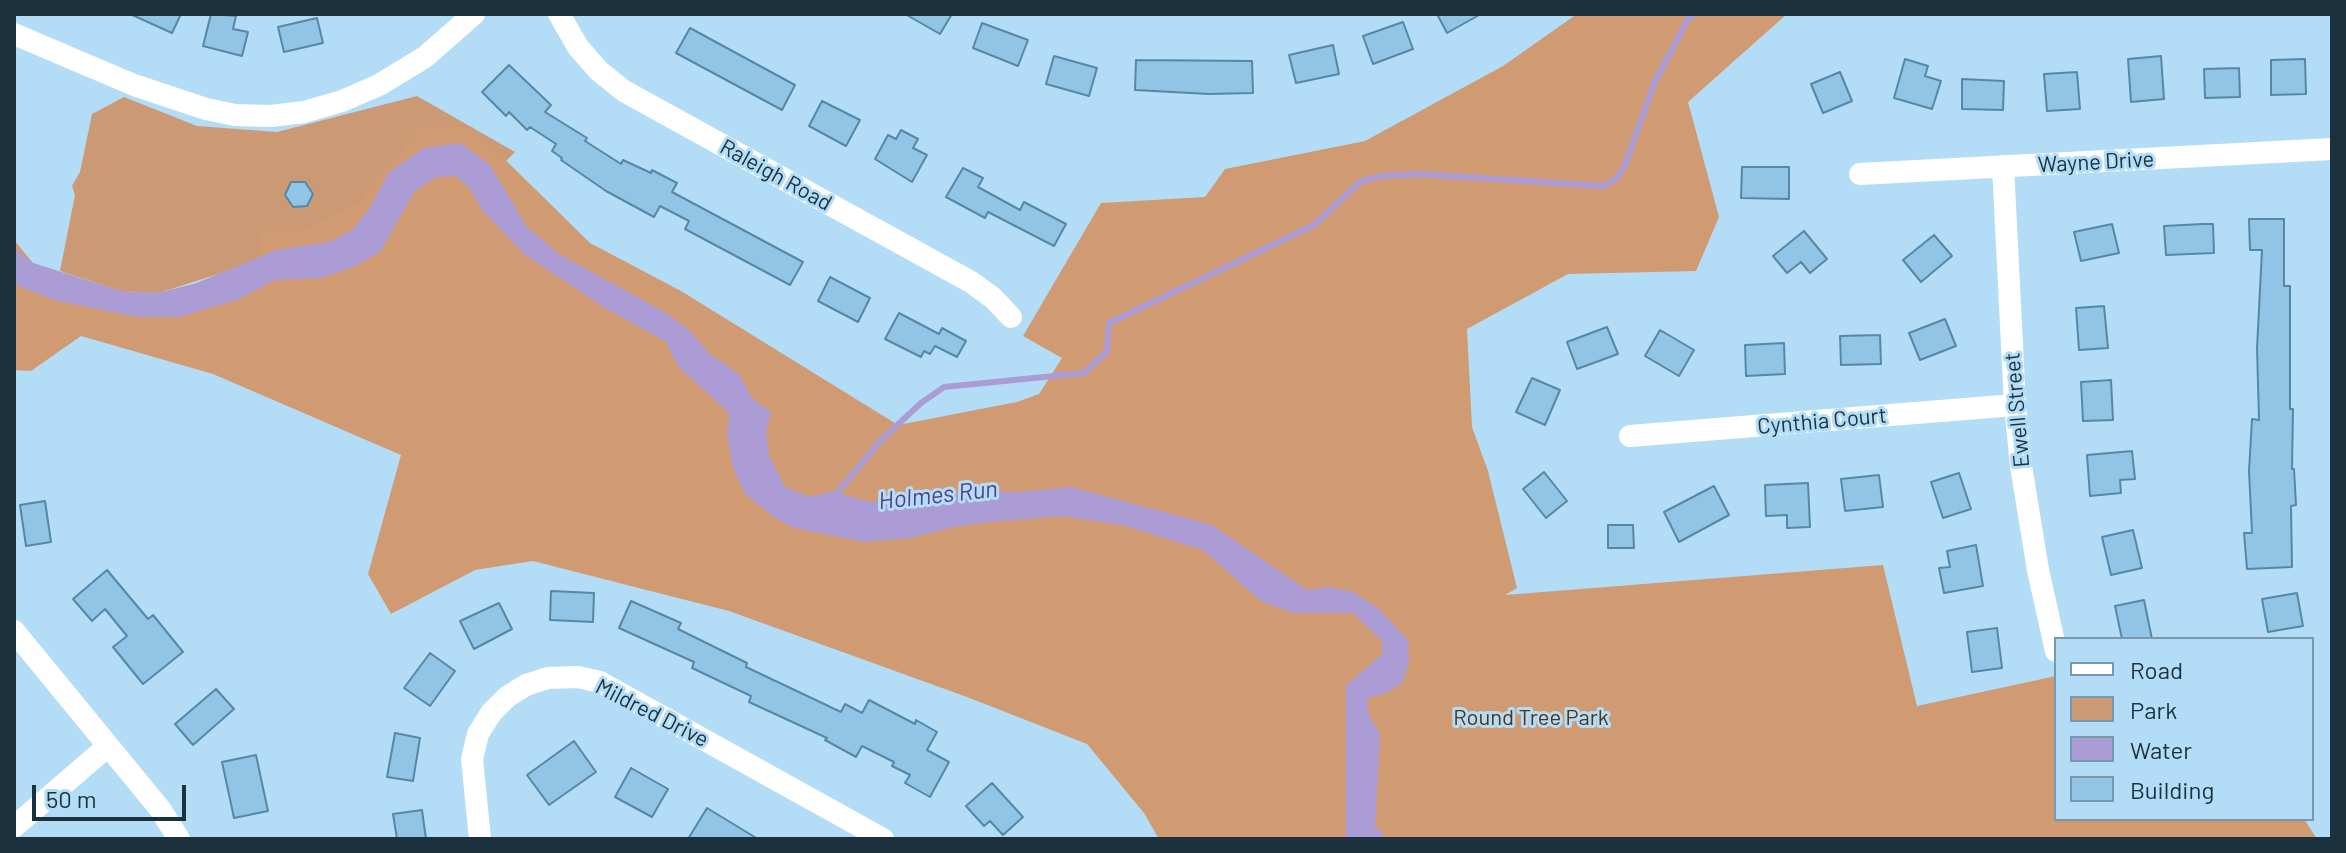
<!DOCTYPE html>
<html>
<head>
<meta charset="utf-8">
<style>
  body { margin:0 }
  #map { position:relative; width:2346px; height:853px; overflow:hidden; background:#b3ddf7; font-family:Barlow,sans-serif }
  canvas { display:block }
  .frame { position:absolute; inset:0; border:16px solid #1c313e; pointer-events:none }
  .legend { position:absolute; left:2054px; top:637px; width:260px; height:184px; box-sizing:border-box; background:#b3ddf7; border:2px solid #7798ad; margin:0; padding:10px 14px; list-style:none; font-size:24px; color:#1c313e }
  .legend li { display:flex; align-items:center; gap:16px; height:40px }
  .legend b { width:40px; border:2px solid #7798ad }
  .scale { position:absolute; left:32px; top:785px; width:154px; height:36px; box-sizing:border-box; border:4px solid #1c313e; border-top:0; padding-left:10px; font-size:24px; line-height:28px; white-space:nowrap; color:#1c313e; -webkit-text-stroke:6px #b3ddf7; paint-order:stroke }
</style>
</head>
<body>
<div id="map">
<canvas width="2346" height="853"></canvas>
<div class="frame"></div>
<ul class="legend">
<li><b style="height:10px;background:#fff"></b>Road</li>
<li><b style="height:22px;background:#cc9975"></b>Park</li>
<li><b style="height:22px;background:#ab9cd5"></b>Water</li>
<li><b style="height:22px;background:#91c4e5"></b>Building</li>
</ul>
<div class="scale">50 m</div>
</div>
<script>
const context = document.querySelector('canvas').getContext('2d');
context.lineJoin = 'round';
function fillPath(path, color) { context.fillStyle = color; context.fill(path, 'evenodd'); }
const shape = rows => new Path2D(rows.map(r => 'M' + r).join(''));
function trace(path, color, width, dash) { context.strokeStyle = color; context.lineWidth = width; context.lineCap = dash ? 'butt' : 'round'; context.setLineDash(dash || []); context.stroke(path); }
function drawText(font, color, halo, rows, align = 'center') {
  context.font = font + ' Barlow,sans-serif'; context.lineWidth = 6; context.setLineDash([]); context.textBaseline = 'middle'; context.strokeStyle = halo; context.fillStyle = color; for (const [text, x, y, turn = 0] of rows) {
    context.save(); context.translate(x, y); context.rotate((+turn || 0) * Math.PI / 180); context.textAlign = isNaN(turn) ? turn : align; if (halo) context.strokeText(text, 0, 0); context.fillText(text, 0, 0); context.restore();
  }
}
const green = shape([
  [417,96,515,152,476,191,159,293,120,291,60,271,75,195,72,186,80,172,92,114,124,97,197,126,277,132]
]);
const forest = shape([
  [1577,14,1787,14,1688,102,1719,217,1696,271,1568,274,1467,329,1472,427,1488,471,1517,588,1505,595,1883,565,1917,706,2056,676,2056,819,2304,819,2317,839,1159,839,1144,813,1087,744,967,697,729,611,533,561,475,570,391,614,368,574,401,455,213,374,81,336,31,371,14,370,14,240,33,263,120,291,159,293,197,283,258,257,262,230,298,232,359,201,422,126,472,127,590,243,681,291,898,425,1017,402,1039,394,1062,358,1023,336,1101,203,1205,197,1225,169,1365,141,1503,66]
]);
const water = shape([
  [461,143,490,165,527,227,559,254,666,313,688,329,710,354,739,374,752,398,771,412,766,432,769,456,785,487,810,497,833,491,865,501,893,503,977,491,1018,492,1071,487,1212,525,1307,590,1328,587,1354,592,1379,609,1408,640,1409,664,1402,683,1387,693,1367,698,1368,713,1380,734,1375,826,1387,839,1346,837,1346,685,1382,654,1382,641,1353,613,1294,613,1262,602,1203,550,1122,525,1063,516,988,522,954,527,910,538,865,542,794,528,775,518,745,494,732,464,727,436,729,413,678,366,666,342,605,308,524,254,482,210,469,187,455,176,436,177,414,192,380,252,353,267,321,278,275,280,237,300,179,317,137,317,58,301,20,287,14,282,14,248,33,263,120,291,159,293,197,283,276,250,329,242,352,230,369,209,389,172,424,148]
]);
const stream = shape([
  [833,498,880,441,921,403,944,387,1084,373,1107,351,1109,323,1314,225,1361,181,1382,176,1419,174,1604,186,1617,178,1625,165,1655,81,1687,21,1694,14]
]);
const building = shape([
  [130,14,181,14,172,33,130,14],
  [211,14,236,16,233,29,248,32,242,56,203,46,211,14],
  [905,14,952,14,940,34,905,14],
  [1437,14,1481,14,1447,33,1437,14],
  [317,18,323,43,284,52,278,27,317,18],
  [1403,22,1413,49,1373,64,1363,36,1403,22],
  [982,23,1028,40,1018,66,973,48,982,23],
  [690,28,795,85,782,110,676,53,690,28],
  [1333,45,1339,74,1296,83,1289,55,1333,45],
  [1054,56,1097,68,1089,96,1046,84,1054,56],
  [2161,56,2164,99,2131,102,2128,59,2161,56],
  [1905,59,1928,66,1925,76,1941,81,1932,109,1894,98,1905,59],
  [2305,59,2306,94,2271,95,2271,60,2305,59],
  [1136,60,1252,61,1253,93,1209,94,1135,90,1136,60],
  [509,65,551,105,545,112,587,138,585,141,621,164,623,160,651,173,652,170,677,183,672,192,803,262,790,285,685,229,689,221,660,206,654,217,606,191,561,160,562,158,552,151,556,144,530,127,527,130,509,112,506,116,482,92,509,65],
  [2239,68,2240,97,2205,98,2204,69,2239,68],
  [1840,72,1852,101,1823,113,1811,84,1840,72],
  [2077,72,2080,109,2047,111,2044,74,2077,72],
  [1962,79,2004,81,2003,110,1962,109,1962,79],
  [822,101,860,120,846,146,809,126,822,101],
  [901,130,918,139,913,148,927,155,912,182,875,159,888,135,896,139,901,130],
  [1742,167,1789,167,1789,199,1741,198,1742,167],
  [963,168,983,178,978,187,1020,210,1024,202,1066,224,1054,246,988,212,985,218,946,197,963,168],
  [291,182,305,182,313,194,307,206,293,207,285,195,291,182],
  [2249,219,2284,219,2284,286,2290,286,2290,409,2293,409,2292,469,2294,469,2296,505,2291,506,2292,567,2247,569,2244,533,2252,533,2249,471,2252,419,2259,420,2257,348,2262,250,2250,250,2249,219],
  [2112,224,2119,253,2081,261,2074,232,2112,224],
  [2203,224,2213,224,2214,253,2166,255,2164,226,2203,224],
  [1804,231,1827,259,1810,273,1801,262,1787,273,1773,256,1804,231],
  [1934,235,1952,256,1921,282,1903,260,1934,235],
  [830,277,870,298,858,322,818,301,830,277],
  [2104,306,2108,348,2079,350,2076,308,2104,306],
  [899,313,939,334,942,328,966,341,957,357,935,346,930,354,924,351,921,357,885,339,899,313],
  [1945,319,1956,346,1920,360,1909,333,1945,319],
  [1607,327,1618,354,1577,369,1567,342,1607,327],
  [1660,330,1694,350,1679,376,1645,356,1660,330],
  [1880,335,1881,364,1841,365,1840,336,1880,335],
  [1784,343,1785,374,1746,376,1745,345,1784,343],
  [1532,378,1560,390,1545,425,1516,412,1532,378],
  [2111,380,2113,420,2083,421,2081,382,2111,380],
  [2132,451,2135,479,2120,480,2121,493,2090,496,2087,455,2132,451],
  [1544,472,1567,501,1546,518,1523,489,1544,472],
  [1959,473,1971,509,1943,518,1931,482,1959,473],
  [1879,475,1883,507,1845,511,1841,479,1879,475],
  [1808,483,1810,527,1787,528,1787,515,1766,516,1765,485,1808,483],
  [1714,486,1729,515,1679,542,1664,512,1714,486],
  [45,501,51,542,26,546,20,505,45,501],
  [1608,525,1633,525,1634,548,1608,548,1608,525],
  [2133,530,2142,568,2111,575,2102,537,2133,530],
  [1976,545,1983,586,1944,593,1939,568,1950,567,1947,551,1976,545],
  [107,570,148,619,153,615,183,652,143,684,113,647,127,636,105,609,92,621,73,599,107,570],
  [551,591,594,593,593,622,550,620,551,591],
  [2297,593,2303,626,2268,632,2262,599,2297,593],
  [2144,600,2152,639,2122,639,2115,606,2144,600],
  [631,601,681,623,678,629,747,663,746,667,841,712,845,704,862,713,869,700,915,724,916,720,937,732,927,750,949,762,930,797,905,783,910,775,892,766,894,762,862,746,856,757,825,740,827,738,749,702,751,696,692,668,694,662,619,628,631,601],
  [499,603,512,629,474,649,460,621,499,603],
  [1997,628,2002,668,1972,672,1967,632,1997,628],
  [430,653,455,671,430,706,404,688,430,653],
  [216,689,234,709,193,745,175,724,216,689],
  [395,733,420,738,413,781,387,777,395,733],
  [574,741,596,772,549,805,527,775,574,741],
  [256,755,268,811,234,818,222,762,256,755],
  [631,768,668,789,652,817,615,797,631,768],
  [992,783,1023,817,1003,835,990,821,984,826,966,806,992,783],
  [707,808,758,839,688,839,707,808],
  [422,810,426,839,397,839,393,814,422,810]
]);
const minor = shape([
  [559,14,578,47,599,71,624,91,971,282,993,298,1011,317],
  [14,34,134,85,206,109,235,115,271,116,304,112,342,101,379,85,425,57,474,14],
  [2003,166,2015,405,2021,466,2038,570,2056,651],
  [1860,174,2332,149],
  [1630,436,2015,405],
  [14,631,160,809,179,839],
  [14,827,108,746],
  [480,839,472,759,478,734,491,713,507,697,526,685,548,678,578,677,600,682,883,839]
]);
const streetNames = [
  ["Wayne Drive",2096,162,-3],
  ["Raleigh Road",776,175,29],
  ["Ewell Street",2017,410,-95],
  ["Cynthia Court",1822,421,-5],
  ["Mildred Drive",652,713,27]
];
const parkNames = [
  ["Round Tree Park",1531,718]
];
const waterNames = [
  ["Holmes Run",938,495,-6]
];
fillPath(green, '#cc9975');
fillPath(forest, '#d09a73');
fillPath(water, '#ab9cd5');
trace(stream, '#ab9cd5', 6);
fillPath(building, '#91c4e5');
trace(building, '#5688a6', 2);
trace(minor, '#fff', 22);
drawText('22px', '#1c313e', '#b3ddf7', streetNames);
drawText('22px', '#573215', '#b3ddf7', parkNames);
drawText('italic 24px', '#553e84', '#b3ddf7', waterNames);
</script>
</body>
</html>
